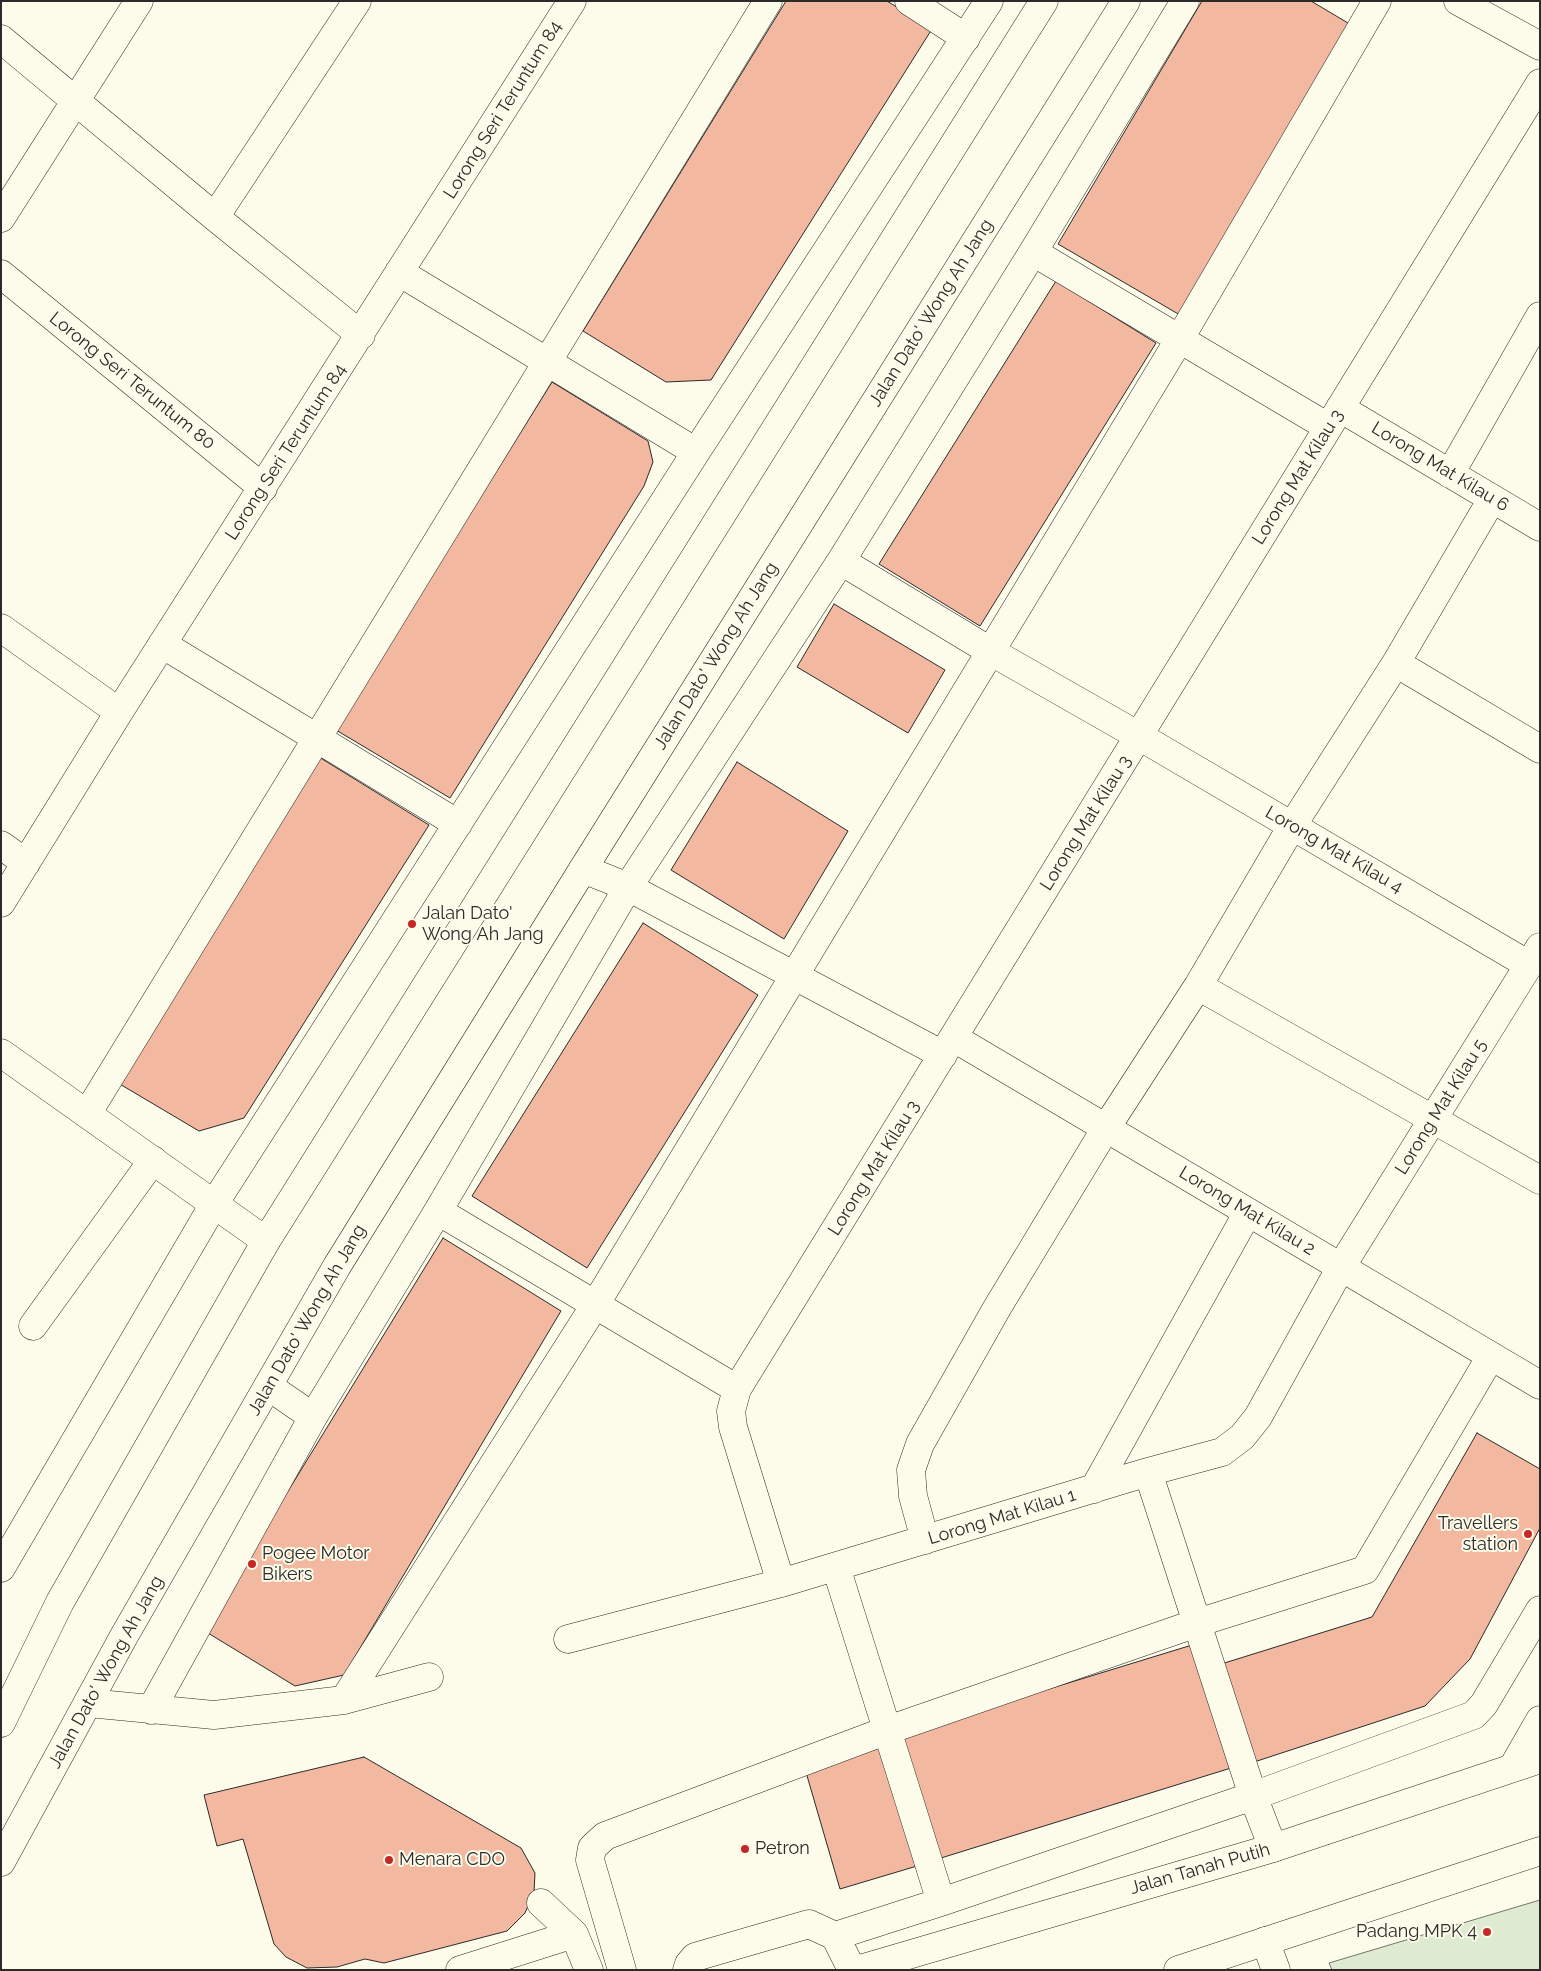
<!DOCTYPE html>
<html>
<head>
<meta charset="utf-8">
<style>
  body { margin:0 }
  #map { position:relative; width:1541px; height:1971px; overflow:hidden; background:#fdfbea; font-family:Raleway,sans-serif }
  canvas { display:block }
  .frame { position:absolute; inset:0; border:2px solid #2b2b2b; pointer-events:none }
</style>
</head>
<body>
<div id="map">
<canvas width="1541" height="1971"></canvas>
<div class="frame"></div>
</div>
<script>
const context = document.querySelector('canvas').getContext('2d');
context.lineJoin = 'round';
function fillPath(path, color) { context.fillStyle = color; context.fill(path, 'evenodd'); }
const shape = rows => new Path2D(rows.map(r => 'M' + r).join(''));
function trace(path, color, width, dash) { context.strokeStyle = color; context.lineWidth = width; context.lineCap = dash ? 'butt' : 'round'; context.setLineDash(dash || []); context.stroke(path); }
function drawText(font, color, halo, rows, align = 'center') {
  context.font = font + ' Raleway,sans-serif'; context.lineWidth = 4; context.setLineDash([]); context.textBaseline = 'middle'; context.strokeStyle = halo; context.fillStyle = color; for (const [text, x, y, turn = 0] of rows) {
    context.save(); context.translate(x, y); context.rotate((+turn || 0) * Math.PI / 180); context.textAlign = isNaN(turn) ? turn : align; if (halo) context.strokeText(text, 0, 0); context.fillText(text, 0, 0); context.restore();
  }
}
const green = shape([
  [1540,1900,1540,1970,1332,1970,1329,1963,1540,1900]
]);
const building = shape([
  [786,1,887,1,932,29,711,380,666,382,583,331,786,1],
  [1202,1,1311,1,1353,26,1180,315,1058,244,1202,1],
  [1056,281,1156,343,980,626,879,564,1056,281],
  [552,382,648,441,653,462,644,486,450,798,336,730,552,382],
  [834,604,945,670,908,733,797,667,834,604],
  [319,757,429,825,244,1118,199,1131,118,1083,319,757],
  [737,762,848,831,784,939,671,870,737,762],
  [643,923,758,995,587,1268,472,1196,643,923],
  [443,1238,561,1311,344,1675,295,1686,203,1630,443,1238],
  [1477,1433,1540,1469,1540,1528,1470,1659,1425,1706,1251,1763,1218,1665,1372,1617,1477,1433],
  [1192,1645,1231,1768,941,1858,902,1734,1192,1645],
  [880,1740,917,1866,840,1889,803,1762,880,1740],
  [364,1757,521,1848,535,1873,534,1892,525,1913,507,1931,384,1963,365,1959,337,1967,307,1968,286,1957,274,1944,243,1839,217,1846,204,1795,364,1757]
]);
const minor = shape([
  [909,1,966,38],
  [1458,1,1540,46],
  [1,39,215,217,361,335],
  [215,217,357,1],
  [1,218,139,1],
  [1033,252,1328,427],
  [399,272,696,452],
  [1,274,263,488],
  [1340,408,1540,527],
  [1450,474,1540,316],
  [841,561,990,651,1139,736,1529,965],
  [1,628,119,712],
  [162,644,458,824],
  [1396,663,1540,749],
  [1,845,26,863],
  [583,869,628,887,943,1055],
  [1,903,119,712,572,1],
  [1198,986,1540,1180],
  [954,1038,1540,1385],
  [1,1053,266,1241],
  [87,1114,768,1],
  [438,1211,737,1389],
  [33,1326,153,1160],
  [268,1386,313,1417],
  [1148,1472,1253,1796,1273,1848],
  [1094,1489,1248,1212],
  [925,1540,913,1496,911,1470,920,1444,997,1308,1106,1128,1198,986,1292,826,1396,663,1492,499],
  [836,1567,941,1902],
  [1,1568,214,1204,696,452,989,1],
  [781,1583,733,1427,731,1411,737,1389,1540,83],
  [568,1639,781,1583,1148,1472,1222,1452,1242,1437,1258,1417,1341,1267,1540,947],
  [344,1700,595,1305,1179,340,1377,1],
  [88,1703,214,1715,344,1700,429,1677],
  [151,1710,313,1417,438,1211,628,887,841,561,1033,252,1185,1],
  [1513,1767,1540,1720],
  [541,1903,574,1934,589,1970],
  [835,1936,941,1902,1253,1796,1474,1715,1484,1704,1540,1610],
  [1265,1941,1276,1970],
  [460,1970,574,1934],
  [622,1970,590,1860,592,1848,605,1836,888,1730,1197,1623,1365,1570,1491,1356],
  [687,1970,689,1964,695,1957,809,1924,835,1936,852,1970]
]);
const major = shape([
  [1,1723,60,1602,266,1241,1044,1],
  [1,1862,124,1636,337,1266,583,869,1126,1]
]);
const highway = shape([
  [857,1970,1273,1848,1540,1759],
  [1178,1970,1540,1851]
]);
const markers = [
  [412,924,5,"#c62828"],
  [1528,1534,5,"#c62828"],
  [252,1564,5,"#c62828"],
  [745,1849,5,"#c62828"],
  [389,1860,5,"#c62828"],
  [1487,1932,5,"#c62828"]
];
const streetNames = [
  ["Lorong Seri Teruntum 84",503,110,-58],
  ["Jalan Dato' Wong Ah Jang",931,313,-58],
  ["Lorong Seri Teruntum 80",132,381,39],
  ["Lorong Seri Teruntum 84",286,452,-57],
  ["Lorong Mat Kilau 6",1440,467,31],
  ["Lorong Mat Kilau 3",1298,477,-58],
  ["Jalan Dato' Wong Ah Jang",716,656,-58],
  ["Lorong Mat Kilau 3",1086,823,-58],
  ["Lorong Mat Kilau 4",1334,850,30],
  ["Lorong Mat Kilau 5",1441,1107,-58],
  ["Lorong Mat Kilau 3",874,1168,-58],
  ["Lorong Mat Kilau 2",1247,1211,31],
  ["Jalan Dato' Wong Ah Jang",307,1320,-60],
  ["Lorong Mat Kilau 1",1002,1517,-17],
  ["Jalan Dato' Wong Ah Jang",106,1672,-61],
  ["Jalan Tanah Putih",1200,1869,-16]
];
const poiNames = [
  ["Jalan Dato'",422,914],
  ["Wong Ah Jang",422,935],
  ["Travellers",1518,1524,"right"],
  ["station",1518,1545,"right"],
  ["Pogee Motor",262,1554],
  ["Bikers",262,1575],
  ["Petron",755,1849],
  ["Menara CDO",399,1860],
  ["Padang MPK 4",1477,1932,"right"]
];
fillPath(green, '#deebd1');
trace(green, '#74746e', 1);
fillPath(building, '#f2b8a0');
trace(building, '#2b2b2b', 1);
trace(minor, '#2b2b2b', 29);
trace(major, '#2b2b2b', 29);
trace(highway, '#2b2b2b', 29);
trace(minor, '#fdfbea', 28);
trace(major, '#fdfbea', 28);
trace(highway, '#fdfbea', 28);
for (const [x, y, r, color] of markers) { const dot = new Path2D(); dot.arc(x, y, r, 0, 2 * Math.PI); context.fillStyle = color; context.fill(dot); trace(dot, '#fdfbea', 2); }
drawText('18px', '#2b2b2b', '#fdfbea', streetNames);
drawText('18px', '#2b2b2b', '#fdfbea', poiNames, 'left');
</script>
</body>
</html>
